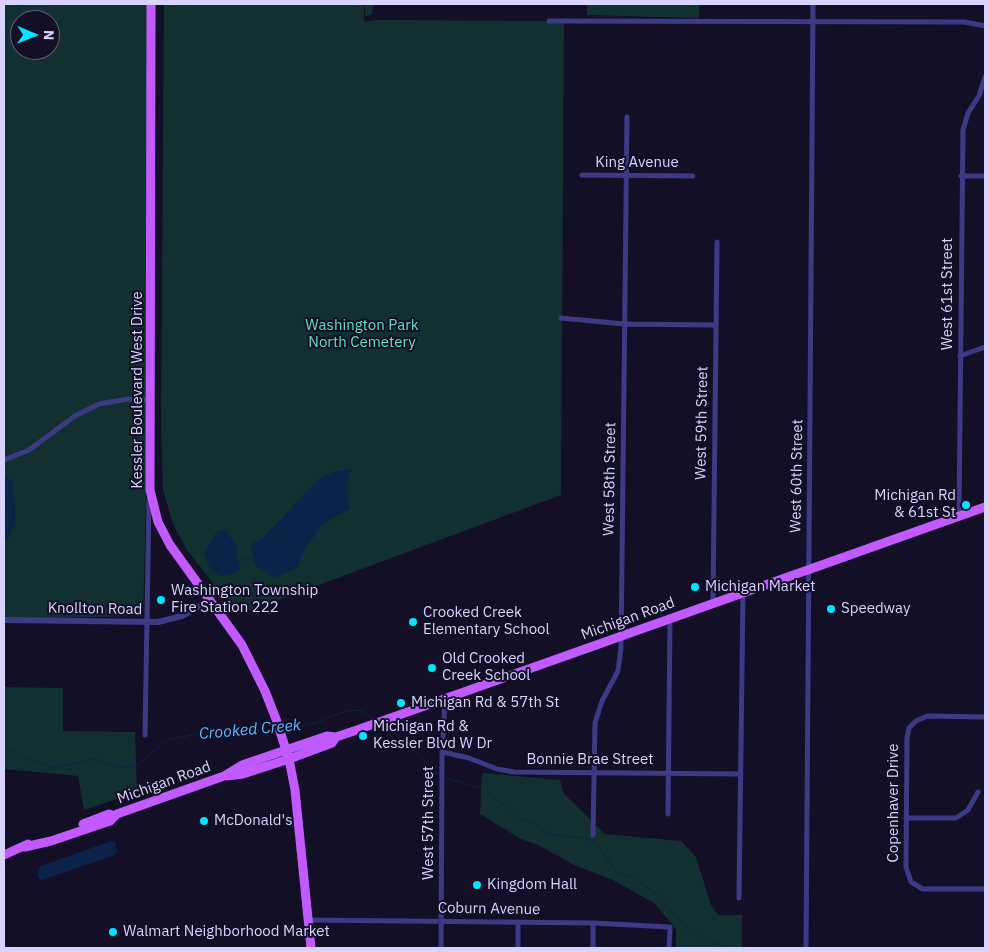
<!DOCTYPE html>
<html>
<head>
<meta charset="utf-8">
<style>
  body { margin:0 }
  #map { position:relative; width:989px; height:952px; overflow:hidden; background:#130f26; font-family:"IBM Plex Sans",sans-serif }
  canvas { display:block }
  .frame { position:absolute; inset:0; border:5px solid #d9d4ff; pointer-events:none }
  .north { position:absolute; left:10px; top:10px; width:50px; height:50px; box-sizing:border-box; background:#130f26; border:1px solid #625e7d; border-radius:50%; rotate:91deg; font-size:14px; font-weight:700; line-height:20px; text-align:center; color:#d9d4ff }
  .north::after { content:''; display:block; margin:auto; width:18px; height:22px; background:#00e5ff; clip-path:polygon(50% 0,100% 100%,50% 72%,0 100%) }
</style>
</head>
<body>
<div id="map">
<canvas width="989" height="952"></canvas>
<div class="frame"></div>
<div class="north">N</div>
</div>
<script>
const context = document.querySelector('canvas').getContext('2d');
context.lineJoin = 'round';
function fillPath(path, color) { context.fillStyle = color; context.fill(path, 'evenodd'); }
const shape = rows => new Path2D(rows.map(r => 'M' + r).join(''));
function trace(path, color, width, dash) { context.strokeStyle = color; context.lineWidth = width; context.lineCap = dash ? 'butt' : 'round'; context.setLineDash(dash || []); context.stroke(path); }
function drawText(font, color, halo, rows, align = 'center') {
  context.font = font + ' "IBM Plex Sans",sans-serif'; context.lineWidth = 4; context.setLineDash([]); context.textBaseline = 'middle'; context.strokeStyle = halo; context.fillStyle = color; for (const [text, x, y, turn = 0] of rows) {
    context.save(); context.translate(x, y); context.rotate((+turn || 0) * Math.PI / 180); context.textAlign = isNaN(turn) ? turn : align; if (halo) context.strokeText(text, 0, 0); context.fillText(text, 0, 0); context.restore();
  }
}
const green = shape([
  [4,4,151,4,152,283,143,616,4,619],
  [20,20,50,20,50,50,20,50],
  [164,4,364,4,364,22,375,20,564,21,561,495,238,615,187,550,173,524,163,490,161,426],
  [365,4,374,4,371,15,365,16],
  [587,4,699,4,699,18,587,15],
  [4,687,63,688,63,731,135,732,137,792,84,810,78,776,4,769],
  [482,773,560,780,564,794,605,834,681,841,696,857,711,905,718,915,742,915,742,948,676,948,676,929,654,903,613,880,574,865,538,845,521,839,480,814]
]);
const water = shape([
  [352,469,346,488,350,509,324,523,305,549,297,568,274,578,255,565,251,548,253,543,263,538,316,481,336,471],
  [4,477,12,481,14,489,15,524,4,545],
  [225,530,236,545,240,569,238,572,223,576,216,574,210,568,204,553,215,534,219,531],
  [111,841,115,842,116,846,117,852,113,856,48,878,42,880,38,878,38,870,41,866]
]);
const stream = shape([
  [239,561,253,558],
  [380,725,396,741,414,751,439,775],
  [283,729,316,723,340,713,354,710,363,711,373,719],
  [4,747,29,760,54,768,94,759,120,767,130,767,140,763,163,743,171,739,214,731,274,730],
  [443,777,480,788,523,820,533,822,548,834,589,839,600,848,616,872,634,878,655,893,688,929,708,941,727,948]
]);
const minor = shape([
  [549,21,964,22,985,26],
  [582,175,693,176],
  [961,176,985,176],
  [561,318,624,324,715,325],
  [960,356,985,347],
  [4,460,29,450,75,416,99,404,128,399,149,400],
  [959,516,963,130,968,113,979,96,985,77],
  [713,603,717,242],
  [985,717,927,716,916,721,909,728,907,738,906,867,911,882,923,889,985,889],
  [145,735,149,500],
  [442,752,469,758,497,769,514,772,740,774],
  [668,814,670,619],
  [906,818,956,818,968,810,978,792],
  [593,835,595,723,602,701,618,671,621,648,627,117],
  [739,898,743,593],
  [308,920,593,923,670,927,669,948],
  [441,948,442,758,445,699],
  [518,948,518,922],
  [593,948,593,923],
  [806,948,813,4]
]);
const tertiary = shape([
  [4,620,158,622,182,616,211,600]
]);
const primary = shape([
  [151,4,150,490,158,522,170,545,242,645,265,691,276,719,289,759,295,790,311,948],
  [227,776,243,774,289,759,332,743,336,737],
  [83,824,109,814,114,816],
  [25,847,51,841,110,821,117,814,224,776,242,765,327,736,336,737,354,731,985,507],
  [4,855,28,844]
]);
const markers = [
  [966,505,5,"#00e5ff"],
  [695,587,5,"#00e5ff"],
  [161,600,5,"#00e5ff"],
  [831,609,5,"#00e5ff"],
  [413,622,5,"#00e5ff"],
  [432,668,5,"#00e5ff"],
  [401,703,5,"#00e5ff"],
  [363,736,5,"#00e5ff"],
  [204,821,5,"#00e5ff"],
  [477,885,5,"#00e5ff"],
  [113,932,5,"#00e5ff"]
];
const streetNames = [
  ["King Avenue",637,163],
  ["West 61st Street",948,294,-90],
  ["Kessler Boulevard West Drive",138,390,-90],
  ["West 59th Street",702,423,-89],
  ["West 60th Street",797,476,-89],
  ["West 58th Street",610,479,-89],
  ["Knollton Road",95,609,1],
  ["Michigan Road",628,619,-20],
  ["Bonnie Brae Street",590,760],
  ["Michigan Road",164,783,-20],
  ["Copenhaver Drive",894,803,-90],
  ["West 57th Street",429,823,-90],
  ["Coburn Avenue",489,909,1]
];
const parkNames = [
  ["Washington Park",362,326],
  ["North Cemetery",362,343]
];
const poiNames = [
  ["Michigan Rd",956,496,"right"],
  ["& 61st St",956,513,"right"],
  ["Michigan Market",705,587],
  ["Washington Township",171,591],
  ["Fire Station 222",171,608],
  ["Speedway",841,609],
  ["Crooked Creek",423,613],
  ["Elementary School",423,630],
  ["Old Crooked",442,659],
  ["Creek School",442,676],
  ["Michigan Rd & 57th St",411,703],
  ["Michigan Rd &",373,727],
  ["Kessler Blvd W Dr",373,744],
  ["McDonald's",214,821],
  ["Kingdom Hall",487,885],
  ["Walmart Neighborhood Market",123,932]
];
const waterNames = [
  ["Crooked Creek",250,730,-5]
];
fillPath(green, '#12302f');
fillPath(water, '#0c2248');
trace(stream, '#0c2248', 1);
trace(minor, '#3d3a85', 5);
trace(tertiary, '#3d3a85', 6);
trace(primary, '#c25bff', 9);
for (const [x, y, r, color] of markers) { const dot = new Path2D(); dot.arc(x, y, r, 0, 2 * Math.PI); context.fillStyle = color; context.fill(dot); trace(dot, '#130f26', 2); }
drawText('15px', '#d9d4ff', '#130f26', streetNames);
drawText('15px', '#5fe0c0', '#130f26', parkNames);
drawText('15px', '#d9d4ff', '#130f26', poiNames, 'left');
drawText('italic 16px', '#62b6ff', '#130f26', waterNames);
</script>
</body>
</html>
